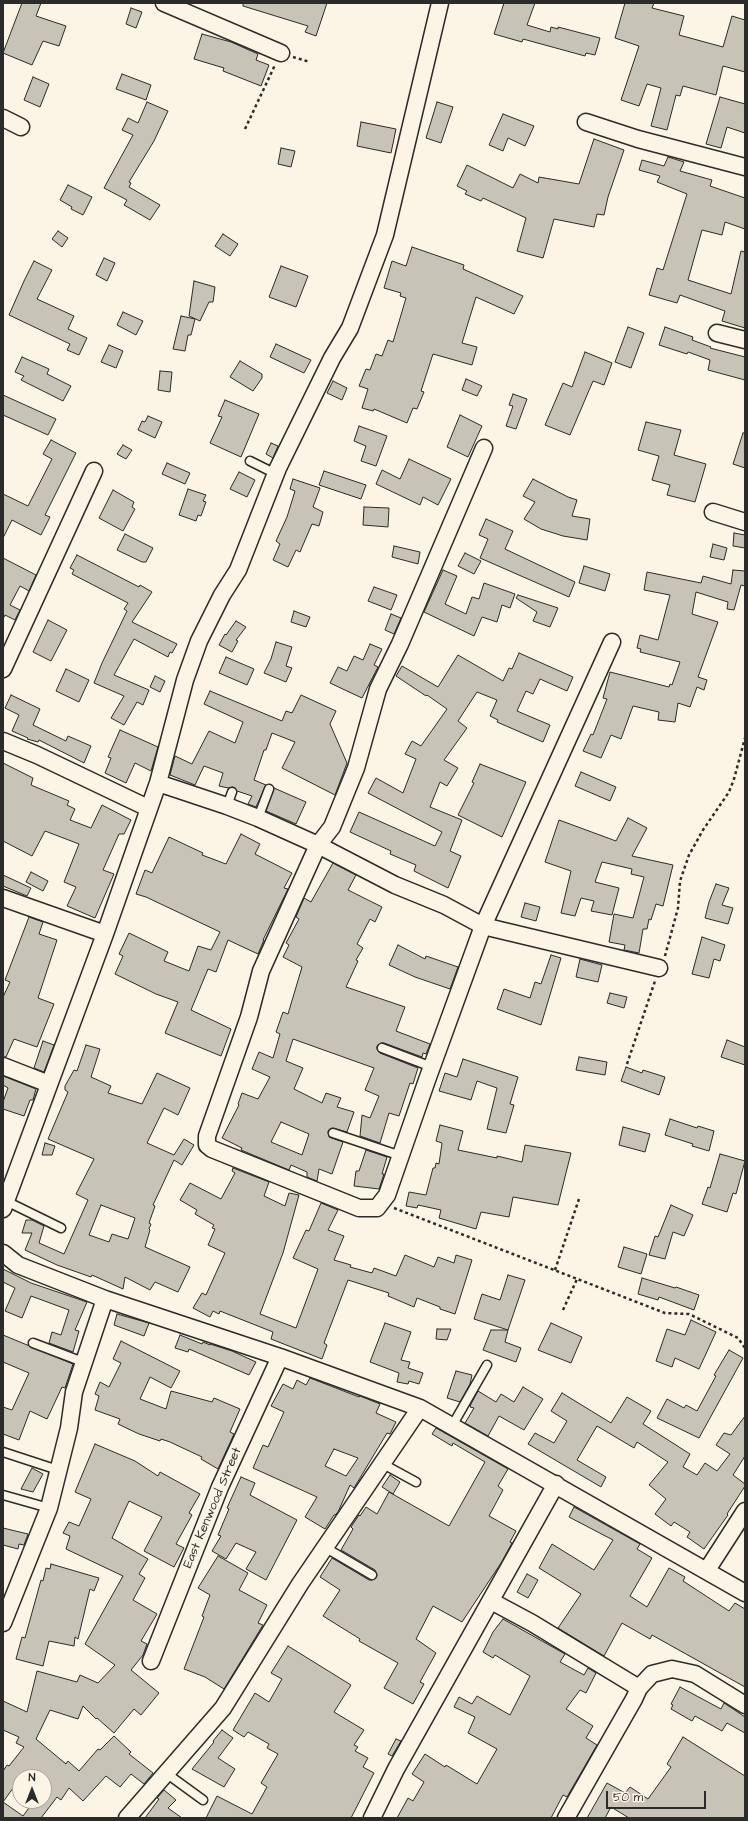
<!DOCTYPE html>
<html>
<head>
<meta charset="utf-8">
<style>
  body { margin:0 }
  #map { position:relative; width:748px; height:1821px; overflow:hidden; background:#fcf5e5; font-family:"Architects Daughter",sans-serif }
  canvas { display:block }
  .frame { position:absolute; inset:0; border:4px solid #2b2b2b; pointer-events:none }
  .north { position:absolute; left:12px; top:1769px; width:40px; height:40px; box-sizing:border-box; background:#fcf5e5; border:1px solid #a8a49b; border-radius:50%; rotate:0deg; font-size:11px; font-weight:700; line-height:16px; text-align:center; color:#2b2b2b }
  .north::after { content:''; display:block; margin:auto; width:14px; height:18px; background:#2b2b2b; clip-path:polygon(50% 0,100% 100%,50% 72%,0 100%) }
  .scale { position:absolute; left:606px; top:1791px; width:100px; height:18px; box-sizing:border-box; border:2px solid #2b2b2b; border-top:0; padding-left:5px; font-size:12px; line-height:14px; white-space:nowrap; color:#2b2b2b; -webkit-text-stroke:3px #fcf5e5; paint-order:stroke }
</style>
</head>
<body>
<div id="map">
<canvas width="748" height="1821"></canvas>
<div class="frame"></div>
<div class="north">N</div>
<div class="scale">50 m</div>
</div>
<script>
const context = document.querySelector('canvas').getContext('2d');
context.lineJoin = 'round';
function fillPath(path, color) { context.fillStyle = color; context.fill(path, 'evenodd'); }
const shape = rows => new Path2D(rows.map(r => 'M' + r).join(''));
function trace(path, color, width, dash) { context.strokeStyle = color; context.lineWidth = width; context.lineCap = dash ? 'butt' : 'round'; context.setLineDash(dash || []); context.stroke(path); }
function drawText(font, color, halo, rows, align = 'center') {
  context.font = font + ' "Architects Daughter",sans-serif'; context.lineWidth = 3.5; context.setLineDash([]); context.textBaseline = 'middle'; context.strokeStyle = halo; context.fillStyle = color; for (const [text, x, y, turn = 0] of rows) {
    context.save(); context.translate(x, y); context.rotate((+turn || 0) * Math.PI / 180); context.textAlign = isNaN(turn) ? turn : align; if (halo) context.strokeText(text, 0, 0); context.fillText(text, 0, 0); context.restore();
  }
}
const building = shape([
  [22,3,41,3,36,16,66,26,59,46,43,41,32,65,3,53,22,3],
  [243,3,327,3,316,36,305,32,308,26,243,6,243,3],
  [504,3,535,3,527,25,550,32,551,27,558,29,558,27,600,38,595,55,586,53,585,56,523,39,522,42,494,34,504,3],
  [625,3,654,3,652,8,684,16,679,35,723,47,732,16,745,20,745,72,723,66,716,95,683,86,680,96,676,95,667,130,651,126,661,88,647,84,639,106,621,100,639,46,615,38,625,3],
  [131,8,142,12,136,28,126,24,131,8],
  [202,34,231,42,258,54,256,60,269,65,261,86,223,71,224,68,194,59,202,34],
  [122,74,151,85,146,100,116,89,122,74],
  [33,77,49,84,40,107,24,100,33,77],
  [720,97,745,104,745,133,727,127,721,148,706,144,720,97],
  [147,102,168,111,154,141,129,182,131,183,129,187,160,205,150,220,124,205,127,200,104,188,133,135,122,130,128,118,138,123,147,102],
  [437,102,453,107,441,143,426,138,437,102],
  [503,114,534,126,525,146,508,138,503,151,489,145,503,114],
  [361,122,396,129,391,153,357,146,361,122],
  [594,139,624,150,608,197,604,215,597,214,594,227,554,219,543,258,517,251,526,218,483,198,481,201,465,194,467,191,457,186,467,165,513,188,520,174,538,183,539,177,579,184,594,139],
  [281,148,295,151,291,167,278,164,281,148],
  [668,157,684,162,680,171,712,180,710,186,745,198,745,229,725,222,722,235,702,230,688,280,731,294,741,251,745,252,745,328,722,321,725,311,680,295,677,303,649,295,657,268,663,270,687,194,657,182,660,176,639,170,642,160,664,166,668,157],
  [68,185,92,197,83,215,71,209,72,207,60,200,68,185],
  [58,231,68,238,62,247,52,239,58,231],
  [223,234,238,244,230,256,215,246,223,234],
  [412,247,464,265,463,269,523,296,514,314,476,297,462,343,477,347,472,365,433,354,421,391,424,392,417,409,413,408,407,423,374,409,373,411,362,408,368,389,359,386,366,369,370,370,376,354,382,356,388,340,393,342,406,298,400,296,401,293,384,288,392,261,406,266,412,247],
  [104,258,115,263,107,281,96,275,104,258],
  [34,261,52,270,37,299,74,316,68,329,87,338,79,355,67,350,70,344,9,315,24,281,34,261],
  [281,266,308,276,296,307,269,297,281,266],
  [194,281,215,287,213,302,209,302,200,321,189,316,194,281],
  [123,312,143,321,136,335,117,325,123,312],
  [181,316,195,319,191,335,188,335,185,351,173,349,181,316],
  [628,327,644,333,631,368,615,362,628,327],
  [665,327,693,337,692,340,711,347,710,348,745,357,745,380,708,370,710,360,688,352,687,354,659,345,665,327],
  [276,344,311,360,304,373,270,357,276,344],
  [109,345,123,351,116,368,101,362,109,345],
  [585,352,612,363,604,385,593,381,570,435,545,425,563,383,572,387,585,352],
  [22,357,49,369,47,374,71,386,63,401,21,380,24,376,15,372,22,357],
  [240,361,262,374,262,378,253,391,230,377,240,361],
  [160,371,172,372,170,392,158,390,160,371],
  [466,379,482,386,477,396,462,390,466,379],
  [333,381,347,388,342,400,327,393,333,381],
  [513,394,527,399,516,429,506,426,513,406,509,405,513,394],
  [3,395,56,419,48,435,3,415,3,395],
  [225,400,259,414,241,457,210,443,222,417,218,416,225,400],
  [460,415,482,426,468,457,447,447,460,415],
  [148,416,162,422,155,438,138,430,142,421,145,422,148,416],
  [646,422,681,430,674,455,706,464,695,502,667,495,670,485,652,480,659,456,638,450,646,422],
  [359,426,387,436,376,466,361,461,366,446,354,441,359,426],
  [743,433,745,433,745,468,733,464,743,433],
  [51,440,76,453,45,515,50,517,41,535,12,520,3,538,3,494,28,506,52,459,43,454,51,440],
  [271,443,278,446,273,458,266,454,271,443],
  [123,445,132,450,126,459,117,454,123,445],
  [409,459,451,479,438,505,423,497,420,505,376,484,382,470,400,479,409,459],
  [167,463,190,473,185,484,162,474,167,463],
  [324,471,366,485,361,499,319,485,324,471],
  [239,472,255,480,247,497,230,489,239,472],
  [293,479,320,488,313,507,323,512,319,526,312,524,300,552,296,550,288,567,273,560,280,544,276,541,287,517,295,491,290,489,293,479],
  [533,479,568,497,577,500,572,516,590,519,587,540,563,536,541,529,524,519,535,502,523,496,533,479],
  [188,489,206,495,203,501,206,502,201,516,198,515,196,521,179,515,188,489],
  [113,490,134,502,132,507,135,509,123,531,99,518,113,490],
  [364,507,389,508,388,527,363,525,364,507],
  [486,519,513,531,505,549,575,582,569,597,480,558,488,539,479,535,486,519],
  [734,533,745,535,745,548,733,546,734,533],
  [125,534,153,548,146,562,142,562,117,550,125,534],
  [713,544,727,548,724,560,710,557,713,544],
  [394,546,420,552,418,564,392,557,394,546],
  [465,553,481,561,474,574,458,566,465,553],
  [77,555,139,587,140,585,152,592,132,622,177,644,172,653,170,652,168,657,134,639,114,675,149,690,143,705,137,702,124,725,111,718,124,696,94,683,102,663,127,611,124,609,128,603,72,574,74,570,70,568,77,555],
  [3,558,36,575,29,591,20,586,10,605,20,610,15,620,5,615,3,619,3,558],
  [584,566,610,574,605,591,579,583,584,566],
  [443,570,457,576,445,604,466,614,472,597,479,599,484,583,515,594,510,608,502,605,497,622,482,617,474,636,424,612,443,570],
  [733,570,745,571,745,586,741,585,734,610,727,609,728,602,696,592,692,614,718,622,698,677,707,680,704,690,697,687,690,707,678,703,675,722,658,720,659,712,633,706,621,739,611,735,601,758,583,751,591,734,593,735,607,699,603,698,610,672,669,687,670,684,672,685,680,662,640,652,641,649,637,648,640,635,658,640,670,595,644,590,647,572,701,583,703,576,731,584,733,570],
  [374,587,397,595,391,610,368,601,374,587],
  [518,595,558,608,550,627,533,621,537,612,516,598,518,595],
  [294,611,310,617,306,627,291,622,294,611],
  [391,614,401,618,394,634,385,630,391,614],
  [48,620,67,630,51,661,33,652,48,620],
  [236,621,246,627,236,640,238,641,232,652,219,645,225,634,226,635,236,621],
  [276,642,292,647,286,666,292,668,286,682,264,673,271,659,276,642],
  [370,644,382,649,374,665,378,667,362,698,330,683,338,667,347,671,354,656,363,660,370,644],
  [519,653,573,677,567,691,540,679,533,694,526,691,517,711,550,725,543,742,497,722,498,720,490,716,497,700,477,692,458,721,467,728,444,760,458,768,447,786,440,782,430,807,462,820,450,851,461,856,448,888,414,871,416,865,390,854,391,851,350,832,359,812,435,846,442,832,368,793,376,778,403,793,416,759,405,754,412,741,421,746,447,709,427,695,426,696,396,676,402,666,438,687,458,655,503,681,509,668,512,669,519,653],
  [226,657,254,669,247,685,219,673,226,657],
  [66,669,89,680,79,702,56,691,66,669],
  [155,676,165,681,160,692,150,687,155,676],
  [210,691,282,721,286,711,292,713,301,695,336,711,330,724,347,763,335,795,282,768,295,742,272,733,266,750,264,750,254,780,266,785,256,807,248,804,252,796,237,791,233,787,228,788,219,786,223,773,204,766,195,785,170,775,175,756,192,764,209,731,235,743,243,722,204,704,210,691],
  [11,695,40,709,33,725,66,741,68,736,91,746,84,763,39,740,38,742,27,739,28,738,12,731,19,715,5,708,11,695],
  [120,730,158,747,151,771,135,763,126,783,105,773,111,758,108,757,120,730],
  [3,763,33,778,31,785,69,801,67,805,75,809,70,820,91,828,102,805,131,820,124,834,119,834,103,870,114,874,95,918,67,906,76,887,64,882,79,844,45,831,32,856,3,841,3,763],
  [480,764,526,782,502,837,458,815,474,783,472,782,480,764],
  [581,772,616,787,610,801,575,786,581,772],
  [274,788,306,802,296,824,266,811,274,788],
  [628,818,647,828,632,856,673,865,663,906,656,904,651,920,649,919,647,929,643,929,639,953,624,950,625,945,609,942,614,914,633,918,644,877,631,874,632,869,602,862,595,882,619,888,612,915,591,911,594,901,581,898,575,916,561,913,571,871,545,862,559,820,616,841,628,818],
  [241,834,260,844,255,854,292,873,284,888,288,889,263,940,264,940,258,954,228,940,216,972,208,969,191,1010,231,1029,221,1056,165,1033,178,1002,156,994,115,974,123,956,119,954,129,933,168,952,164,961,189,971,198,946,211,950,220,932,146,897,136,894,145,870,152,873,169,837,203,853,202,855,226,864,241,834],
  [333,863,356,875,348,890,382,907,375,922,370,919,357,944,363,948,356,960,358,961,346,987,405,1007,396,1031,430,1044,426,1054,423,1053,422,1057,384,1043,381,1043,377,1046,377,1049,380,1053,418,1068,413,1084,410,1083,399,1116,389,1113,380,1143,360,1136,362,1115,370,1118,379,1096,365,1090,374,1068,293,1039,286,1061,303,1068,294,1089,322,1103,326,1093,341,1098,337,1107,354,1112,347,1132,332,1128,328,1131,329,1137,343,1142,332,1174,319,1169,317,1181,307,1177,307,1172,291,1165,289,1170,241,1150,242,1148,222,1138,239,1105,238,1104,242,1093,258,1099,270,1077,252,1069,259,1052,273,1058,280,1034,276,1032,283,1012,288,1014,302,967,283,957,289,945,286,943,299,919,296,917,304,898,311,902,333,863],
  [281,1122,309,1134,302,1155,271,1142,281,1122],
  [31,872,48,881,43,891,26,882,31,872],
  [3,875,31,888,27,896,3,886,3,875],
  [716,884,729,888,722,905,733,908,728,924,705,918,709,902,716,884],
  [525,903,540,907,536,921,521,917,525,903],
  [29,917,43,922,39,934,57,940,38,998,54,1004,37,1047,14,1039,6,1057,3,1057,3,997,10,982,5,980,29,917],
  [702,937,725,945,720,961,714,959,709,978,692,974,702,937],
  [398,945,425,959,426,956,458,967,450,989,415,977,389,965,398,945],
  [551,955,561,958,541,1025,497,1009,504,989,530,998,535,982,541,984,551,955],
  [580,959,602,965,598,982,576,977,580,959],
  [610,993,627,997,624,1008,607,1003,610,993],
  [727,1040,745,1047,745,1065,721,1057,727,1040],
  [43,1041,54,1045,44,1072,34,1068,43,1041],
  [86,1045,100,1049,91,1077,111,1086,108,1093,142,1104,157,1073,190,1088,178,1115,164,1108,147,1143,174,1155,184,1139,194,1145,182,1165,174,1160,153,1205,155,1206,149,1223,151,1224,149,1229,150,1230,145,1247,190,1267,178,1292,155,1282,150,1290,125,1277,123,1289,92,1275,91,1277,57,1265,25,1250,32,1233,22,1233,26,1220,32,1220,44,1226,39,1243,64,1254,88,1200,76,1194,94,1159,48,1139,68,1092,65,1090,65,1086,74,1070,77,1071,86,1045],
  [101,1205,135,1218,128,1239,112,1234,109,1242,89,1235,101,1205],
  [579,1057,607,1062,605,1075,576,1070,579,1057],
  [463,1059,518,1077,510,1104,514,1105,506,1133,487,1129,497,1088,477,1081,471,1100,439,1091,445,1073,457,1077,463,1059],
  [626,1067,642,1073,643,1070,665,1077,659,1095,621,1081,626,1067],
  [3,1076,36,1089,33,1100,30,1100,24,1116,3,1109,3,1102,8,1088,3,1085,3,1076],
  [670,1119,697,1128,698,1126,714,1131,709,1151,692,1146,693,1144,665,1135,670,1119],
  [440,1125,463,1131,458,1150,497,1158,497,1156,522,1162,525,1145,571,1153,558,1205,513,1197,509,1217,481,1212,476,1229,439,1218,441,1210,418,1205,417,1208,406,1206,409,1192,426,1195,433,1168,435,1168,436,1163,439,1164,442,1143,436,1141,440,1125],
  [623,1127,650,1134,645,1152,619,1145,623,1127],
  [45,1143,55,1146,52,1155,42,1155,45,1143],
  [366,1150,387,1157,382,1174,384,1174,379,1189,354,1186,356,1171,359,1171,366,1150],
  [720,1154,745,1161,736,1194,733,1193,727,1212,702,1204,708,1187,710,1188,720,1154],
  [233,1168,269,1182,264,1196,285,1206,289,1193,299,1195,283,1253,260,1314,296,1328,318,1269,293,1258,306,1230,309,1231,321,1203,338,1210,328,1230,344,1236,334,1260,351,1265,350,1267,372,1273,374,1268,396,1276,405,1255,434,1267,438,1257,454,1263,456,1255,472,1260,455,1314,440,1309,440,1307,417,1298,414,1307,388,1296,389,1293,348,1280,324,1343,327,1345,322,1359,271,1339,273,1332,220,1311,219,1314,213,1311,210,1317,193,1308,202,1293,206,1295,225,1253,208,1245,215,1229,212,1228,214,1225,195,1214,197,1210,180,1200,190,1183,221,1199,235,1173,232,1171,233,1168],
  [671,1205,693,1215,684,1236,673,1232,665,1259,649,1255,655,1236,658,1237,671,1205],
  [624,1247,647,1254,641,1274,618,1267,624,1247],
  [3,1269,31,1283,87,1302,75,1330,79,1331,73,1352,49,1343,52,1332,61,1335,69,1310,31,1296,22,1318,5,1311,15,1288,3,1282,3,1269],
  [508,1275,525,1280,508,1330,474,1319,482,1294,500,1300,508,1275],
  [642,1278,675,1288,676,1287,699,1295,694,1310,659,1297,658,1300,638,1294,642,1278],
  [117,1314,149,1323,144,1336,114,1325,117,1314],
  [691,1320,716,1332,699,1369,675,1358,672,1367,656,1361,667,1329,685,1335,691,1320],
  [385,1323,411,1332,401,1360,410,1362,408,1368,423,1373,419,1384,409,1381,408,1384,397,1382,399,1373,370,1362,385,1323],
  [551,1323,582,1337,571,1363,538,1350,551,1323],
  [437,1329,451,1329,447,1340,436,1339,437,1329],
  [491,1330,508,1330,505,1342,521,1348,516,1362,483,1350,491,1330],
  [3,1335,73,1364,65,1388,62,1387,47,1419,30,1411,19,1440,3,1434,3,1407,12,1410,29,1373,3,1362,3,1335],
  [180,1335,202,1344,203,1342,210,1345,210,1344,232,1351,256,1362,249,1375,189,1349,188,1352,175,1348,180,1335],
  [121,1341,180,1371,171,1388,150,1377,140,1399,166,1409,171,1391,212,1402,214,1398,240,1409,230,1432,234,1434,218,1469,201,1459,202,1457,170,1442,161,1439,160,1441,139,1434,118,1424,120,1419,95,1410,99,1396,95,1394,100,1382,109,1387,121,1363,113,1359,121,1341],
  [729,1350,743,1358,699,1438,657,1418,667,1399,684,1408,686,1405,697,1411,716,1376,714,1375,729,1350],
  [456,1371,472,1375,470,1384,460,1402,447,1398,456,1371],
  [310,1378,359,1397,360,1396,380,1404,376,1413,396,1422,390,1434,387,1433,354,1488,350,1485,338,1512,335,1515,334,1515,325,1529,305,1517,317,1497,253,1468,263,1445,268,1447,284,1412,271,1406,283,1384,293,1389,297,1380,306,1385,310,1378],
  [334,1449,358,1458,346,1476,325,1466,334,1449],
  [523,1387,543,1399,524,1430,499,1416,488,1436,465,1423,474,1408,470,1407,471,1404,478,1391,496,1402,501,1394,514,1402,523,1387],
  [562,1393,611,1423,627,1397,651,1411,643,1424,690,1454,683,1467,697,1475,705,1463,717,1471,730,1454,716,1445,724,1433,731,1435,745,1416,745,1456,733,1475,745,1484,745,1486,727,1514,728,1515,704,1549,687,1537,690,1532,674,1522,671,1526,655,1514,666,1499,649,1485,668,1462,637,1442,634,1448,597,1426,577,1460,606,1477,601,1487,528,1444,535,1433,554,1443,567,1421,551,1411,562,1393],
  [436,1428,508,1469,498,1486,503,1490,489,1516,516,1531,510,1542,512,1543,501,1563,462,1622,433,1606,416,1639,436,1653,420,1682,424,1684,413,1704,384,1688,398,1663,359,1641,360,1639,323,1616,340,1590,320,1577,332,1558,369,1580,372,1580,376,1578,377,1575,375,1570,341,1550,353,1529,351,1527,359,1515,360,1516,366,1507,377,1514,389,1492,449,1526,485,1462,453,1443,452,1446,432,1434,436,1428],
  [95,1444,135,1461,158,1476,160,1472,200,1494,189,1513,192,1515,176,1544,184,1548,174,1567,144,1551,162,1517,129,1501,112,1538,148,1559,139,1574,145,1578,133,1600,157,1614,141,1641,147,1644,143,1655,131,1670,159,1693,141,1715,134,1709,114,1733,97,1718,96,1719,83,1706,78,1719,50,1710,36,1739,66,1764,68,1761,79,1771,98,1749,100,1750,114,1736,131,1752,129,1754,153,1773,144,1784,131,1774,120,1787,106,1776,83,1801,69,1788,61,1800,57,1797,41,1818,3,1818,3,1771,7,1765,9,1766,24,1747,16,1743,19,1737,3,1730,3,1701,27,1712,37,1671,77,1682,80,1675,98,1683,115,1665,85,1644,123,1576,66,1549,70,1536,63,1533,69,1522,79,1526,91,1499,75,1492,95,1444],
  [24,1773,29,1777,44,1777,44,1801,34,1801,23,1816,3,1802,24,1773],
  [32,1468,43,1474,33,1492,21,1489,32,1468],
  [390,1475,400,1482,393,1494,382,1487,390,1475],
  [241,1477,255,1483,250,1495,297,1520,266,1580,246,1569,256,1552,236,1543,226,1559,212,1551,221,1536,218,1535,229,1509,227,1508,241,1477],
  [574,1507,640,1544,637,1549,652,1558,630,1596,647,1607,669,1568,685,1577,683,1581,729,1611,735,1603,745,1609,745,1687,652,1635,650,1639,622,1623,604,1656,558,1628,581,1594,539,1568,552,1544,594,1570,613,1540,569,1517,574,1507],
  [3,1528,28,1534,24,1545,19,1544,18,1549,3,1545,3,1528],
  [218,1556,248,1573,239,1590,267,1605,258,1623,263,1625,224,1689,205,1677,184,1669,204,1617,202,1616,210,1595,198,1588,218,1556],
  [51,1564,99,1578,94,1591,90,1589,78,1639,75,1637,74,1646,49,1641,43,1666,16,1659,22,1637,25,1638,41,1580,43,1581,46,1568,50,1569,51,1564],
  [527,1574,538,1580,528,1598,517,1592,527,1574],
  [503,1619,565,1654,560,1662,584,1675,588,1668,596,1673,586,1693,580,1690,566,1709,593,1726,586,1738,597,1745,567,1797,563,1795,551,1818,397,1818,408,1798,413,1801,424,1782,412,1774,425,1754,445,1767,446,1765,477,1784,497,1749,468,1733,475,1717,454,1707,459,1697,472,1704,477,1696,510,1715,530,1676,495,1655,493,1658,483,1652,493,1632,503,1619],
  [288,1646,351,1685,334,1712,364,1730,354,1745,358,1747,355,1751,368,1758,363,1767,374,1773,351,1818,206,1818,217,1796,252,1814,267,1787,261,1783,278,1754,267,1748,269,1744,248,1732,244,1737,233,1730,255,1693,269,1702,282,1679,271,1673,288,1646],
  [680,1687,721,1709,724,1703,745,1717,745,1733,727,1723,722,1731,695,1716,692,1721,671,1709,673,1705,671,1704,680,1687],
  [222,1730,233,1738,218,1758,235,1769,224,1787,192,1769,214,1742,213,1741,222,1730],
  [683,1737,745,1776,745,1818,629,1818,611,1807,605,1818,587,1818,607,1783,625,1793,630,1787,648,1799,671,1767,667,1764,683,1737],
  [396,1739,401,1741,392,1756,388,1754,396,1739],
  [164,1790,176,1800,168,1808,182,1818,145,1818,159,1799,157,1798,164,1790]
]);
const path = shape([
  [293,57,310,62],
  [245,129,275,65],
  [665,956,678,908,680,881,689,855,703,830,729,792,734,779,745,738],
  [627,1064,655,981],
  [394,1208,665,1313,689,1314,738,1338,745,1348],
  [555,1270,579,1199],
  [563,1310,577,1279]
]);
const service = shape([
  [250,461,276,474],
  [227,806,232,792],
  [258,818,269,789],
  [382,1048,432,1067],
  [333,1133,401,1156],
  [6,1201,61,1228],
  [33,1343,83,1362],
  [452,1426,487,1365],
  [3,1452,58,1470],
  [383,1464,416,1482],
  [3,1495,49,1508],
  [326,1548,372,1575],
  [166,1773,203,1800]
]);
const minor = shape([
  [164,3,281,53],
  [3,118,21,127],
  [586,122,638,139,745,167],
  [717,333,745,340],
  [484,448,400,644,378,689,356,768,332,827,318,845,261,971,249,1017,207,1136,207,1145,212,1149,359,1208,377,1208,387,1195,427,1080,483,926,612,642],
  [713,512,745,522],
  [3,669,94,471],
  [3,741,37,755,148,808],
  [158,783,227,806,258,818,318,845,395,885,444,905,483,926,659,968],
  [3,898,105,934],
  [3,1066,49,1084],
  [3,1209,105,934,158,783,185,680,199,641,222,595,238,570,278,468,332,358,350,328,385,235,440,3],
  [3,1253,18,1265,105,1299,280,1357,420,1408,745,1593],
  [707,1570,745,1511],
  [491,1601,532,1623,639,1688,652,1674,672,1669,695,1674,745,1705],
  [3,1623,49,1508,69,1428,74,1392,105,1299],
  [151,1661,220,1487,280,1357],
  [127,1818,223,1708,300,1584,420,1408],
  [372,1818,396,1769,556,1484],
  [566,1818,634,1699,639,1688]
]);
const streetNames = [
  ["East Kenwood Street",213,1508,-67]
];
fillPath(building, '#c8c3b7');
trace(building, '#2b2b2b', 1);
trace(service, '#2b2b2b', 11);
trace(minor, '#2b2b2b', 19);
trace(path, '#2b2b2b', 2.5, [3, 3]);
trace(service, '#fcf5e5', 8);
trace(minor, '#fcf5e5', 16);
drawText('13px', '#2b2b2b', '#fcf5e5', streetNames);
</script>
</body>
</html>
